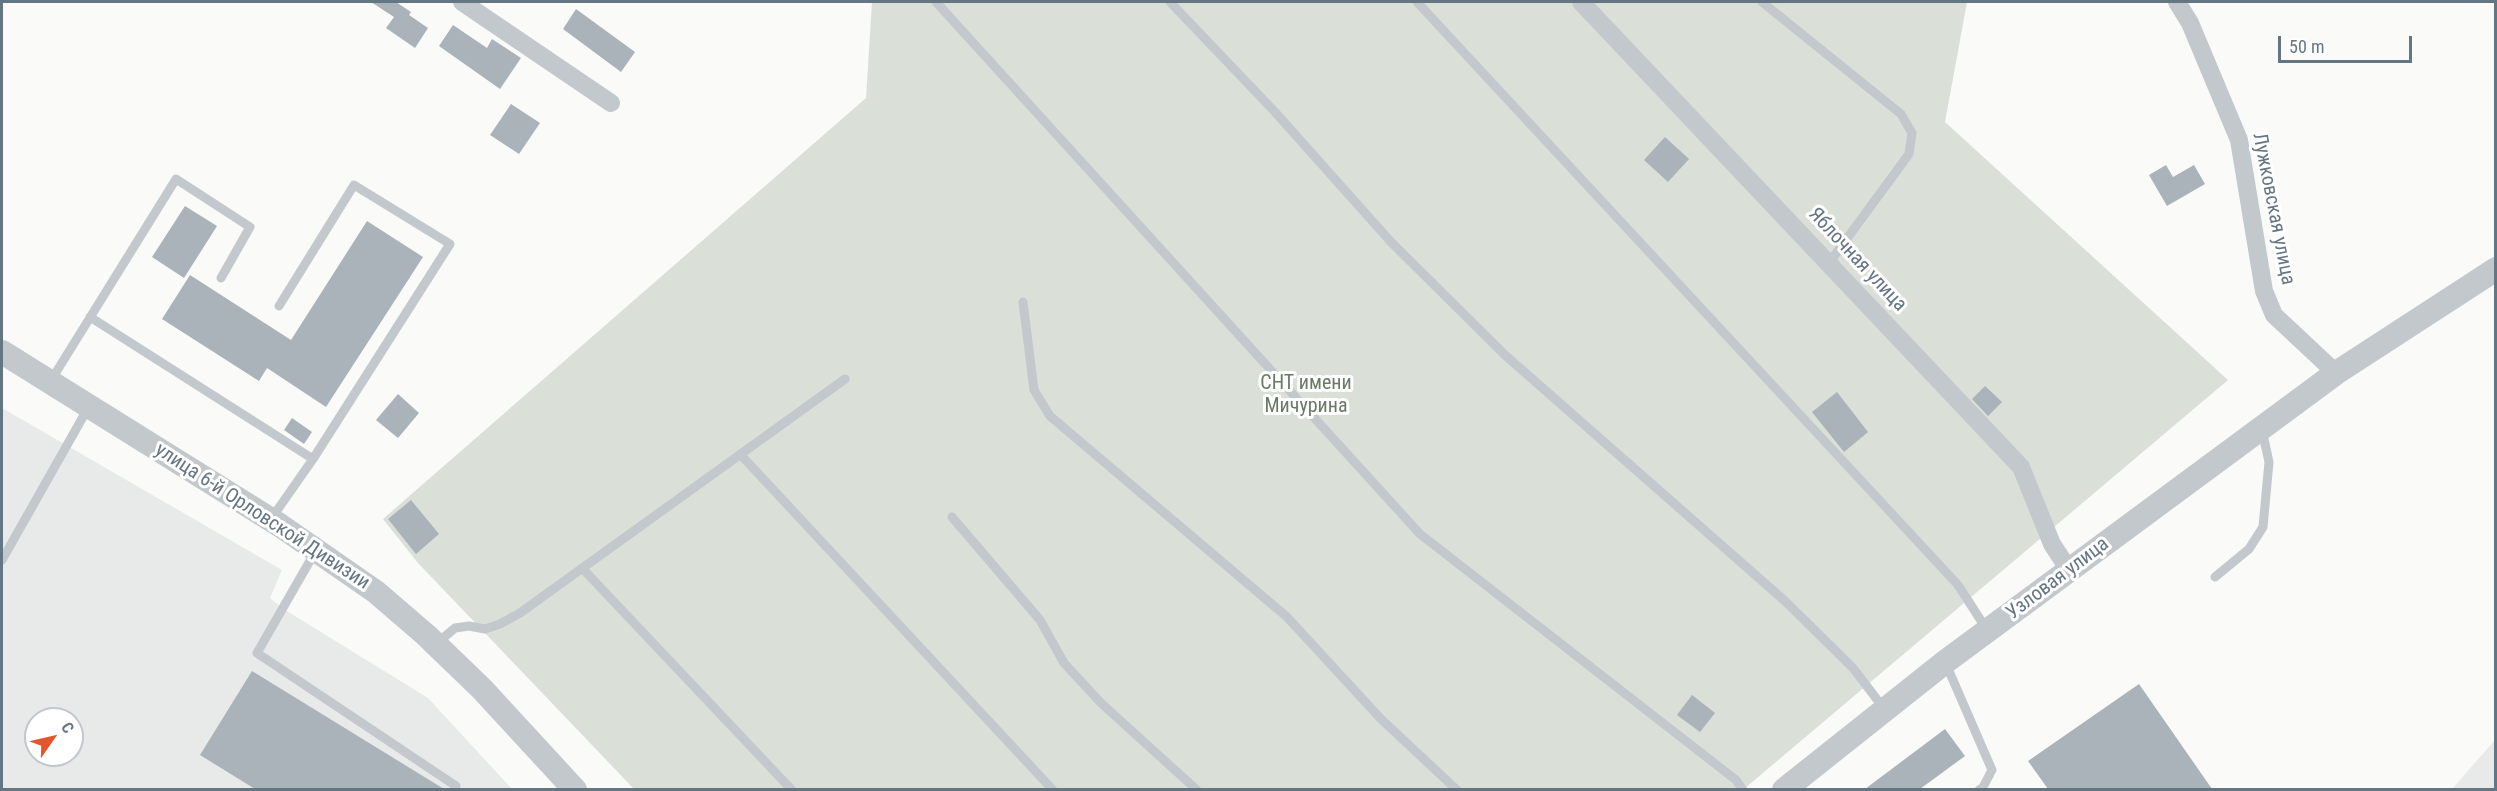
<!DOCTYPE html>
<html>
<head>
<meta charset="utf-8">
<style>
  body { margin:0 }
  #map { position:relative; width:2497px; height:791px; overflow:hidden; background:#fafaf8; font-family:"Roboto Condensed",sans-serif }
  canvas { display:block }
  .frame { position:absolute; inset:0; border:3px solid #657683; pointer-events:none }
  .north { position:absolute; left:24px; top:707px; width:60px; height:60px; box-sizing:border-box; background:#fff; border:2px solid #c1c8cd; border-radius:50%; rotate:56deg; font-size:16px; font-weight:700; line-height:24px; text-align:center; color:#657683 }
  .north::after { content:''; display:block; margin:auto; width:21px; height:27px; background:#e4572e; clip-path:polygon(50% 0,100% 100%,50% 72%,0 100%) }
  .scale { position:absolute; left:2278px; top:36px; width:134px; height:27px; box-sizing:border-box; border:3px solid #657683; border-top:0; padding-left:8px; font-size:18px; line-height:21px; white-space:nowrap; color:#657683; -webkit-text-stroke:4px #fff; paint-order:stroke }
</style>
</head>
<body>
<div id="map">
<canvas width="2497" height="791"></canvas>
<div class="frame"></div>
<div class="north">С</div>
<div class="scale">50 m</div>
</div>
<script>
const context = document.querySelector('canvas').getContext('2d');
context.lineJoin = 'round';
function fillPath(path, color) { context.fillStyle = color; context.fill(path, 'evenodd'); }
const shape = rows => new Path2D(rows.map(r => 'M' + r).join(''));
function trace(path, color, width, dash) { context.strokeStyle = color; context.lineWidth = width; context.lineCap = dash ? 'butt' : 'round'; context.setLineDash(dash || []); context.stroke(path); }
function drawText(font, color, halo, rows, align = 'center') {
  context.font = font + ' "Roboto Condensed",sans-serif'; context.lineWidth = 6; context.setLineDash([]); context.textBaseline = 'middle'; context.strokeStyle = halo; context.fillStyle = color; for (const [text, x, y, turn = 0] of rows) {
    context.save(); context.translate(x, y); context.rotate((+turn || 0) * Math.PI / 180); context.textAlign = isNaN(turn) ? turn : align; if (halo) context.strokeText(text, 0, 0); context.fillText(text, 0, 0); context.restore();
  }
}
const built = shape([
  [2,408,282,570,270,598,282,608,428,698,512,789,2,789],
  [36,719,72,719,72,755,36,755],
  [2495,740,2495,789,2452,789]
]);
const green = shape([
  [872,2,1967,2,1945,122,2228,380,1744,789,634,789,418,563,383,519,866,98]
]);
const building = shape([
  [371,2,396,2,411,12,409,15,428,28,415,48,386,28,394,17],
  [576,9,635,52,621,72,563,29],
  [453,25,487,48,492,39,521,58,500,89,439,46],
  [511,104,540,123,519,154,490,135],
  [1665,137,1689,159,1668,182,1644,160],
  [2166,165,2173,177,2194,165,2205,184,2167,206,2149,175],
  [185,206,217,226,184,278,152,257],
  [367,221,423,257,326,407,267,368,259,381,162,319,190,275,291,340],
  [1985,386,2002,402,1988,416,1972,399],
  [1837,392,1868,432,1844,452,1812,412],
  [398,394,419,413,398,438,376,420],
  [292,418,312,432,304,444,284,430],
  [411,500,439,534,416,554,388,519],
  [252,671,444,789,255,789,200,755],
  [2139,684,2212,789,2048,789,2028,761],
  [1692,695,1715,713,1700,732,1677,715],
  [1945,729,1965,756,1920,789,1865,789]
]);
const service = shape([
  [936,2,1420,534,1736,780,1743,790],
  [1170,2,1275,112,1391,242,1505,355,1785,601,1853,668,1885,710],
  [1417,2,1958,585,1987,630],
  [1762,2,1901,114,1912,133,1909,154,1829,263],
  [1023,302,1034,390,1050,416,1287,617,1381,719,1457,790],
  [90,317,313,459],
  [50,382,176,179,250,227,221,278],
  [740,454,1053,790],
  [952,517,1040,620,1064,663,1101,703,1197,790],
  [271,519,313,459,450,244,354,185,279,306],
  [315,552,257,653,456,786],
  [2,560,88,408],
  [582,568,792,790],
  [2215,577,2249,549,2263,527,2269,462,2262,430],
  [437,643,455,628,469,626,485,629,500,624,520,613,845,379],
  [1946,664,1992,770,1983,787,1979,790]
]);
const minor = shape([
  [462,2,611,103],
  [1581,2,2021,467,2052,544,2069,570],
  [2177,2,2190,23,2239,140,2264,291,2274,315,2336,373]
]);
const tertiary = shape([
  [2,352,281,526,376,592,426,635,482,689,575,790],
  [1784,790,1945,662,2336,373,2496,269]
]);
const streetNames = [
  ["Лужковская улица",2273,209,79],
  ["Яблочная улица",1857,260,47],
  ["улица 6-й Орловской Дивизии",262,517,33],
  ["Узловая улица",2058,579,-37]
];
const parkNames = [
  ["СНТ имени",1306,384],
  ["Мичурина",1306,407]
];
fillPath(built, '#e8e9e9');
fillPath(green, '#dadfd7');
fillPath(building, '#aab3b9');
trace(service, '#c3c8cc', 9);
trace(minor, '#c3c8cc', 18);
trace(tertiary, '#c3c8cc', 24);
drawText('20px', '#657683', '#fff', streetNames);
drawText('20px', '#687a64', '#fff', parkNames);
</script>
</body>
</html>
